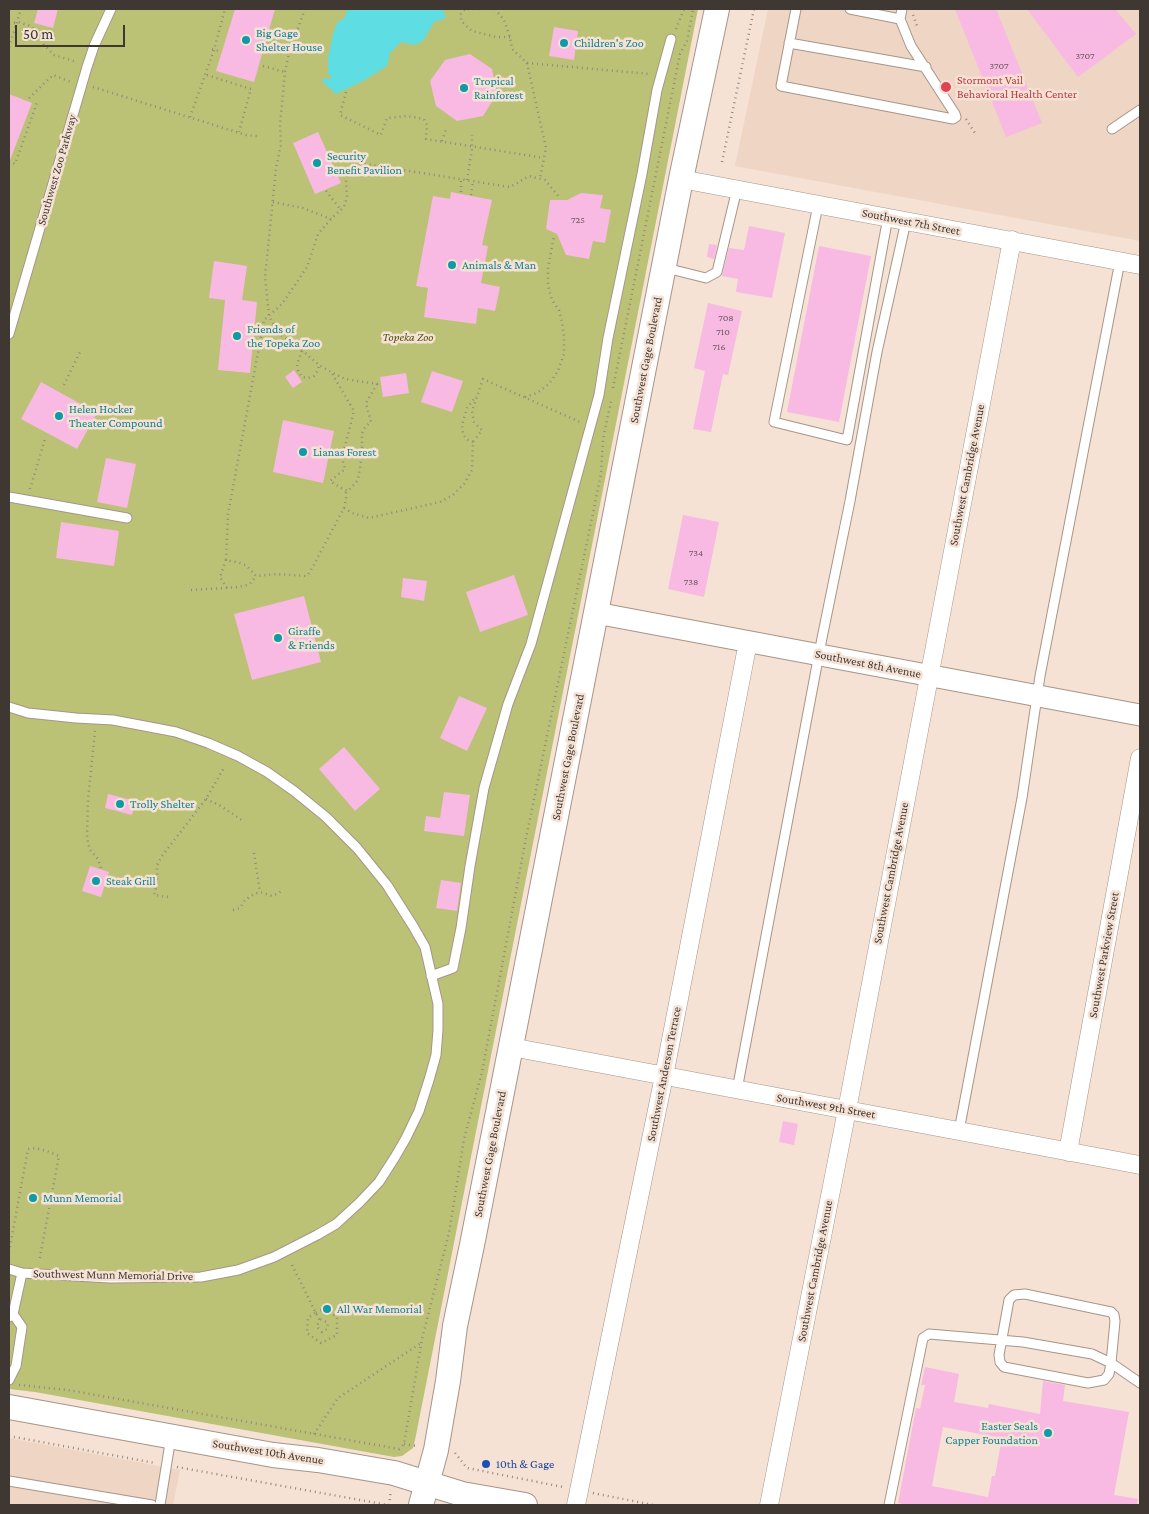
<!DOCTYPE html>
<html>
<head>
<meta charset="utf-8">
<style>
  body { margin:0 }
  #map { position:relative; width:1149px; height:1514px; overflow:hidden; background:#f5e2d5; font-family:"Crimson Pro",serif }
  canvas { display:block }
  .frame { position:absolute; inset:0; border:10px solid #3e3732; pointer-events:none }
  .scale { position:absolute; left:15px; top:25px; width:110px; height:22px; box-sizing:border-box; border:2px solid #3e3732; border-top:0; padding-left:6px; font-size:15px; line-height:18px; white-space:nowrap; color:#3e3732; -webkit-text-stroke:4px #f5e2d5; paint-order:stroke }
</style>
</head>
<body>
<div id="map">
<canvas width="1149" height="1514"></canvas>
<div class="frame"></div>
<div class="scale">50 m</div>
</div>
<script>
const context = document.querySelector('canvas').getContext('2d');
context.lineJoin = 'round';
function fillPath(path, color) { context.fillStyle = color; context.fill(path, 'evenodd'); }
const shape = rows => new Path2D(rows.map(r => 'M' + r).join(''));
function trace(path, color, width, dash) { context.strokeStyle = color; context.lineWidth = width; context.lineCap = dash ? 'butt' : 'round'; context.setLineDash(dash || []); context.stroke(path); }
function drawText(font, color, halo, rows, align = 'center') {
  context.font = font + ' "Crimson Pro",serif'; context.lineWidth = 5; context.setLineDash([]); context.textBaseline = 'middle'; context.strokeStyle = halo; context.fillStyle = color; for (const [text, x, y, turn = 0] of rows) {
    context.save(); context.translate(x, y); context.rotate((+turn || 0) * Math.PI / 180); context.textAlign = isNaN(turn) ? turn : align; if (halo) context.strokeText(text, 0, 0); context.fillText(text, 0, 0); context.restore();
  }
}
const built = shape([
  [768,9,1140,9,1140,241,735,166],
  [9,1438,180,1470,173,1505,9,1505]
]);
const green = shape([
  [9,9,698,9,415,1440,413,1448,402,1456,394,1457,35,1392,9,1389]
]);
const water = shape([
  [352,9,443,9,446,18,434,22,423,41,415,45,401,42,390,53,387,66,363,81,336,94,322,81,324,78,330,79,331,76,328,73,328,58,333,34,338,21,344,19,347,11]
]);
const building = shape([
  [38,9,58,9,53,28,34,23],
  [235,9,275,9,254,82,216,71],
  [955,9,996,9,1042,123,1006,137],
  [1027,9,1115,9,1136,34,1078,77],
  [554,27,578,31,574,60,549,56],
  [470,54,492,69,497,94,483,116,457,121,436,106,430,81,445,60],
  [9,94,32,103,10,160,9,160],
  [318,132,341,183,315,194,293,143],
  [451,192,492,200,482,245,488,246,481,283,500,287,495,311,478,308,476,324,424,317,428,288,416,286,433,196,450,199],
  [581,193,603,195,600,208,611,210,605,243,593,241,589,259,566,255,557,234,546,229,550,200,567,200],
  [749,226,785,233,772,298,736,292,738,279,722,276,729,248,744,250],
  [709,244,717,245,714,259,707,257],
  [819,246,871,256,839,422,787,412],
  [214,261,247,266,242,300,257,302,250,373,218,370,225,300,209,298],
  [708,303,742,311,728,375,723,374,711,432,693,429,705,371,694,368],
  [294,370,302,382,293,388,285,377],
  [432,371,463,381,452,412,421,402],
  [406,373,409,393,383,397,380,377],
  [41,382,97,413,77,449,21,419],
  [283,420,334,431,323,483,273,472],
  [106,458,136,464,127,508,97,502],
  [683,515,719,522,704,597,668,589],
  [61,522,119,531,114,566,56,558],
  [514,575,528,615,480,632,466,592],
  [403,578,427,581,424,601,401,597],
  [304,596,321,662,252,680,234,614],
  [459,696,487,708,467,751,440,738],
  [344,747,380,789,355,811,319,769],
  [444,792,470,795,464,836,424,831,426,816,440,818],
  [108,794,135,801,132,815,105,808],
  [90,866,109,872,101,897,82,891],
  [441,880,461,883,457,911,436,908],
  [783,1121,798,1124,794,1145,779,1142],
  [925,1367,959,1374,954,1402,988,1408,989,1404,1040,1414,1043,1381,1065,1385,1063,1401,1129,1412,1114,1495,1138,1499,1137,1505,907,1505,898,1503,916,1408,920,1409,925,1385,921,1385],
  [943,1427,1002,1438,995,1476,992,1476,988,1497,932,1486]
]);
const path = shape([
  [305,9,289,53,285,72,280,125,281,145,276,168,265,277,269,316,279,334,295,344,319,365,331,372,345,379,377,384,366,403,371,422,365,427,362,433,362,454,358,480,348,491,343,489,330,481,345,469,342,458,354,411,331,372],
  [479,9,465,9,461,14,461,21,472,31,496,37,510,37],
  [495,9,504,20,510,37,512,49,527,63,650,74],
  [913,15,917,26],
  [9,24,18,22,31,26,38,33,44,45,54,55,77,62],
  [676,29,684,9],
  [9,47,21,9],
  [212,49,219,51],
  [527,63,546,148,540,178],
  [263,66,285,72],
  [207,75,251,89,239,132],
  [93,87,246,135,257,136],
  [346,92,340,115,381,135,387,118,407,116,424,119,427,125,426,139,544,158],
  [29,98,53,75,71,82],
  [190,117,214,50,225,9],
  [966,119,975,133],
  [442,141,446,129],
  [340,160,510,187,529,176,545,180,559,197],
  [9,161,15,164,38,100],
  [353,162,346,179,347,197,344,207,331,219,318,234,307,267,282,304,264,320,228,514,226,560,240,563,247,566,256,576,277,574,306,576,310,572,344,508,352,513,369,518,440,502,453,495,464,484,472,470,473,442,482,430,474,422,472,411,483,379,580,422],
  [722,162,754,9],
  [467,180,472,149,472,135],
  [326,191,341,210],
  [461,192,461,179],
  [471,195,473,181],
  [273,202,303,208,331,219],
  [302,351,297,364,298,371,302,377,308,378,314,376,318,370,319,365],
  [64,385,80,352],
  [613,388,680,54,687,41,693,9],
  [525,397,537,393,549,384,558,371,564,354,564,337,562,322,559,310,552,300,548,285,548,268,554,236],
  [473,442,466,439,463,434,462,425,467,408,476,396],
  [30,489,45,439],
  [344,508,346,498,346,490],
  [226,560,220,577,227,588],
  [191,590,239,587,250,584,256,576],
  [95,731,88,800,87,838,90,850,98,859,101,868],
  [206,799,219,805,243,821],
  [254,853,260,892],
  [168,897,154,895,157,884,157,865,162,856,206,799,225,766],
  [233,910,240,908,245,900,254,894,260,892,272,896,279,893,283,889],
  [9,1252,28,1149,35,1148,47,1151,59,1156,39,1262],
  [292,1265,319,1319,317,1327,322,1332,327,1329,328,1323,320,1319],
  [315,1313,308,1318,307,1333,321,1343,337,1335,337,1317,324,1309,315,1313],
  [19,1385,68,1390,399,1449,404,1444,422,1339,449,1233,464,1139,482,1072,526,838,601,474,603,439,611,401],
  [314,1434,338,1398,421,1343],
  [9,1436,155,1463],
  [404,1444,417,1446],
  [455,1453,467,1468,563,1487],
  [177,1467,388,1505],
  [593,1493,653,1505],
  [389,1505,391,1490]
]);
const service = shape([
  [796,9,781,86,953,119,956,117,955,114,911,46,900,19,902,9],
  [850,9,900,19],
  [789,43,926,67],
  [1112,129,1140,110],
  [818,205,774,422,847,440,888,217],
  [666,268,706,278,717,272,737,189],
  [9,334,87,67,94,46,111,9],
  [9,497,127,518],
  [9,707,28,713,76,718,113,720,176,732,208,743,238,756,267,772,294,791,326,817,357,848,387,885,413,926,425,947,438,1004,438,1030,436,1055,429,1080,419,1111,406,1138,395,1157,379,1182,359,1203,336,1224,317,1235,274,1257,238,1270,201,1277,110,1278,22,1273,9,1269],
  [431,976,453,968,461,928,470,866,484,788,508,704,531,644,599,395,608,338,642,174,657,90,671,39],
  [737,1090,822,638,850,501,877,352,906,221],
  [959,1131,1022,798,1040,676,1120,261],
  [1025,1294,1111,1312,1114,1315,1115,1321,1111,1363,1109,1374,1104,1380,1088,1383,1004,1367,1000,1362,999,1355,1009,1300,1014,1295,1025,1294],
  [9,1317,13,1314,22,1273],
  [9,1380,16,1366,22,1327,13,1314],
  [9,1481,152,1505],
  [160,1505,171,1437],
  [889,1505,923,1338,929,1334,1023,1342,1092,1354,1111,1363,1140,1383]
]);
const minor = shape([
  [681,179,1140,265],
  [511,1047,1140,1165],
  [1068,1152,1140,758],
  [576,1505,664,1076,748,642],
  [769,1505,847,1110,1012,240]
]);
const tertiary = shape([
  [596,613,1140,715]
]);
const secondary = shape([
  [9,1407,273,1455,318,1460,394,1473,462,1494,525,1505],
  [421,1505,436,1450,448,1381,455,1326,472,1245,681,179,717,9]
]);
const markers = [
  [246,40,5,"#0f9aa8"],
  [564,43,5,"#0f9aa8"],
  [946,87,6,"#e0444e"],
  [464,88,5,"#0f9aa8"],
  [317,163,5,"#0f9aa8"],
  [452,265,5,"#0f9aa8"],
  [237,336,5,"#0f9aa8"],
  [59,416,5,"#0f9aa8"],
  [303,452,5,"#0f9aa8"],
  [278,638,5,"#0f9aa8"],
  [120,804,5,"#0f9aa8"],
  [96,881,5,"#0f9aa8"],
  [33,1198,5,"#0f9aa8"],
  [327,1309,5,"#0f9aa8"],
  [1048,1433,5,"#0f9aa8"],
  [486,1464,5,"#1a4fb4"]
];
const numberNames = [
  ["3707",1085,56],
  ["3707",999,66],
  ["725",578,220],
  ["708",726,318],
  ["710",723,332],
  ["716",719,347],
  ["734",696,553],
  ["738",691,582]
];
const cultureNames = [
  ["Big Gage",256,33],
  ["Shelter House",256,47],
  ["Children's Zoo",574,43],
  ["Tropical",474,81],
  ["Rainforest",474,95],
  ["Security",327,156],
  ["Benefit Pavilion",327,170],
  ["Animals & Man",462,265],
  ["Friends of",247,329],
  ["the Topeka Zoo",247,343],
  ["Helen Hocker",69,409],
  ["Theater Compound",69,423],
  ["Lianas Forest",313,452],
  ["Giraffe",288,631],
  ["& Friends",288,645],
  ["Trolly Shelter",130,804],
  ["Steak Grill",106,881],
  ["Munn Memorial",43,1198],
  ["All War Memorial",337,1309],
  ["Easter Seals",1038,1426,"right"],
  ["Capper Foundation",1038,1440,"right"]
];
const healthNames = [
  ["Stormont Vail",957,80],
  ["Behavioral Health Center",957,94]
];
const streetNames = [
  ["Southwest Zoo Parkway",57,170,-74],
  ["Southwest 7th Street",911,222,11],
  ["Southwest Gage Boulevard",646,360,-79],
  ["Southwest Cambridge Avenue",967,475,-79],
  ["Southwest 8th Avenue",868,664,11],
  ["Southwest Gage Boulevard",568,757,-79],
  ["Southwest Cambridge Avenue",891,873,-79],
  ["Southwest Parkview Street",1104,955,-80],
  ["Southwest Anderson Terrace",664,1074,-79],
  ["Southwest 9th Street",826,1106,10],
  ["Southwest Gage Boulevard",490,1154,-79],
  ["Southwest Cambridge Avenue",815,1271,-79],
  ["Southwest Munn Memorial Drive",113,1275,1],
  ["Southwest 10th Avenue",268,1452,9]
];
const parkNames = [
  ["Topeka Zoo",408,337]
];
const transitNames = [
  ["10th & Gage",496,1464]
];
fillPath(built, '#eed5c4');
fillPath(green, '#bbc275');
fillPath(water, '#5edde3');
fillPath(building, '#f8b9e3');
trace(service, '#a7958a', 11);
trace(minor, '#a7958a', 19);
trace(tertiary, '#a7958a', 23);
trace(secondary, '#a7958a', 26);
trace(path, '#94877e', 2.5, [1, 4]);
trace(service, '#fff', 9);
trace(minor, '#fff', 18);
trace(tertiary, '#fff', 21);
trace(secondary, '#fff', 24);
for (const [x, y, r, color] of markers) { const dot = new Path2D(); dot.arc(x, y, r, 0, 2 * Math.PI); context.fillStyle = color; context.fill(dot); trace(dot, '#f5e2d5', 2); }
drawText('10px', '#6c585e', null, numberNames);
drawText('12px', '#0d838f', '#f5e2d5', cultureNames, 'left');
drawText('12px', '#be3a42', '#f5e2d5', healthNames, 'left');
drawText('12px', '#3e3732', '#f5e2d5', streetNames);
drawText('italic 12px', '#4f5413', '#f5e2d5', parkNames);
drawText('12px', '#164399', '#f5e2d5', transitNames, 'left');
</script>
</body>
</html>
